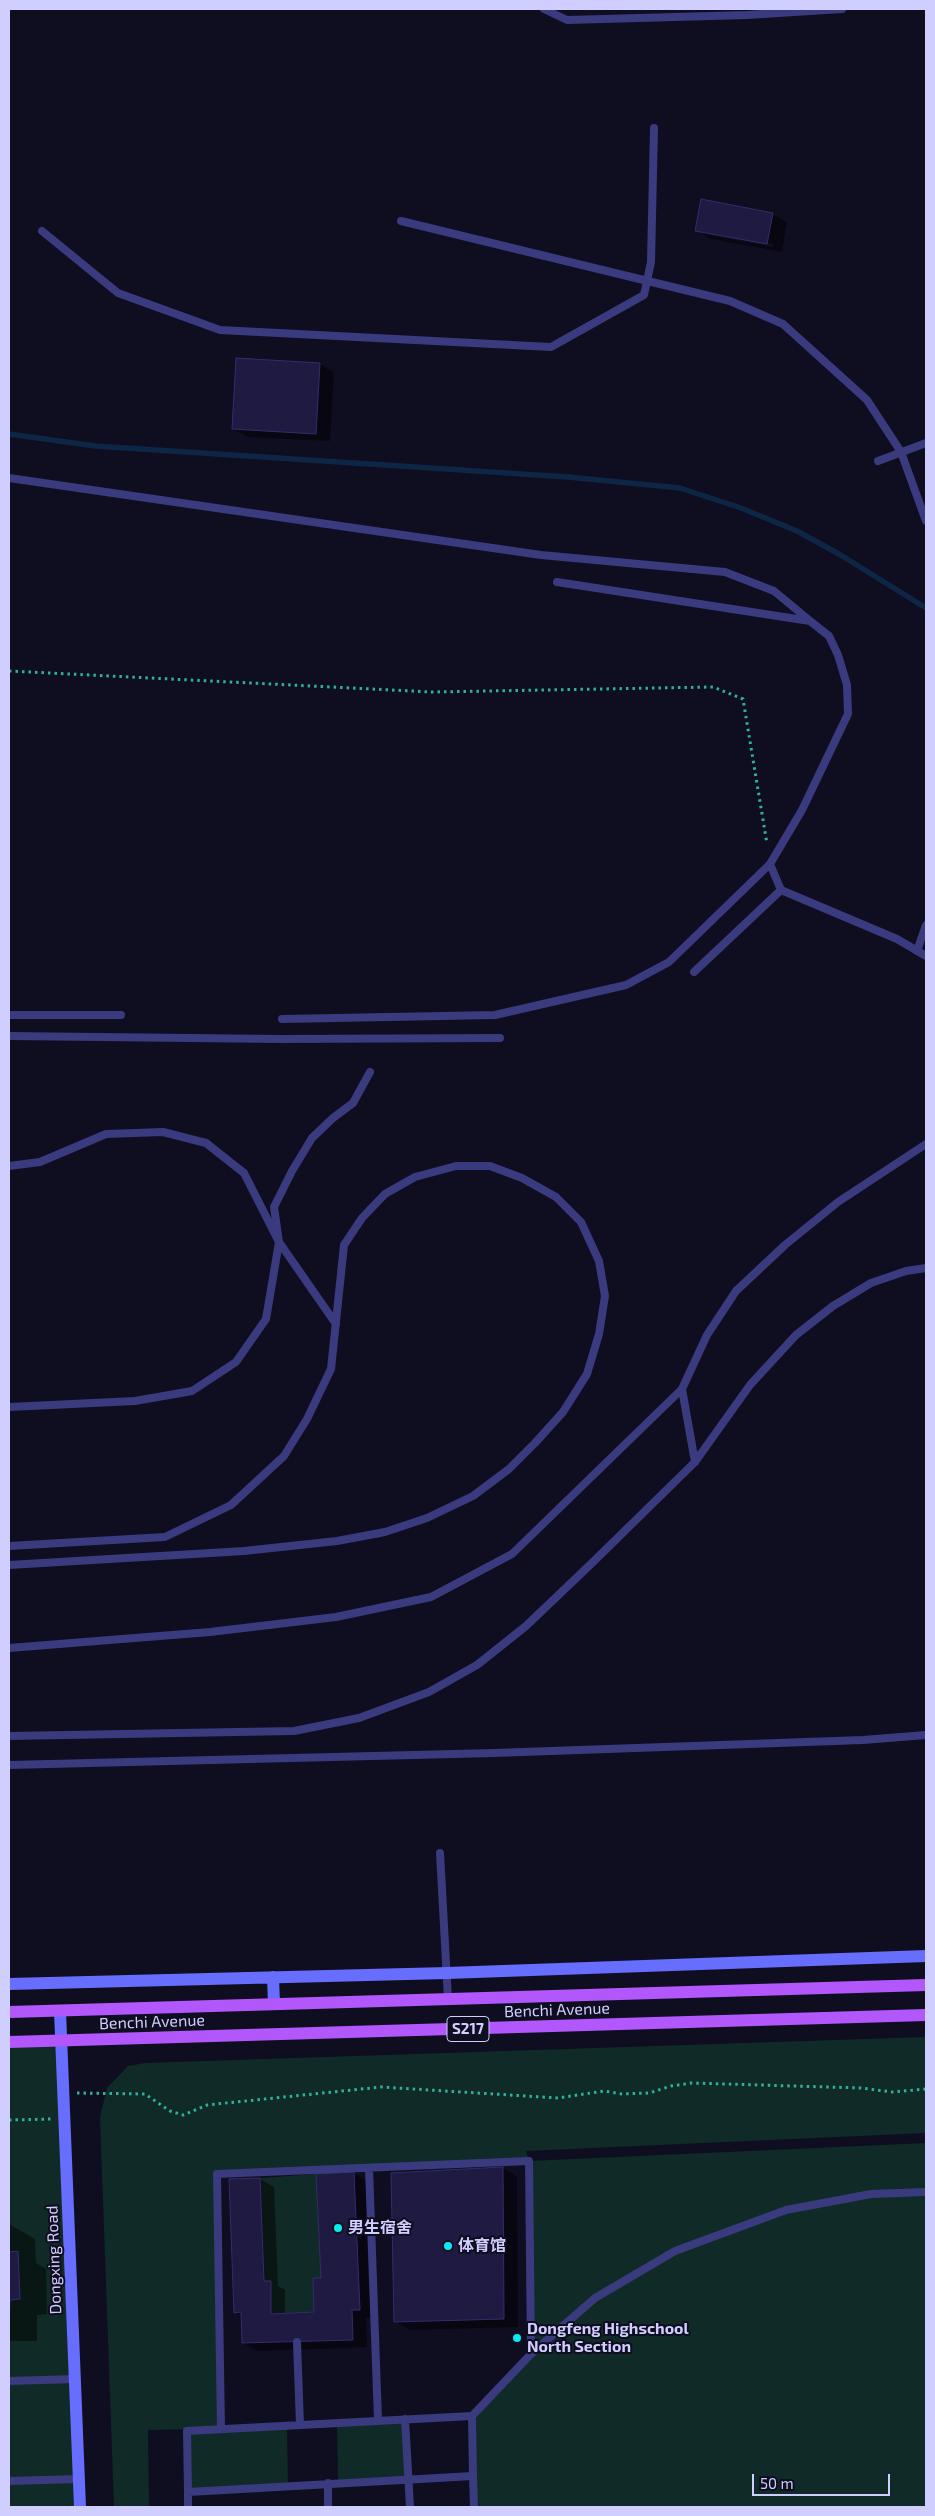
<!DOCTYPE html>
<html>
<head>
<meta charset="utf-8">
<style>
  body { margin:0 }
  #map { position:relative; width:935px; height:2516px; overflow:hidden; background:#0f0d20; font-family:"Exo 2",sans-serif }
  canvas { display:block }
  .frame { position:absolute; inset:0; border:10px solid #d0cefe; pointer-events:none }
  .scale { position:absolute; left:752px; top:2474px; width:138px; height:22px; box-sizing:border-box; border:2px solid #d0cefe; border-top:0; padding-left:6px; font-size:15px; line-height:18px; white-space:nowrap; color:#d0cefe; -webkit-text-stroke:4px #0f0d20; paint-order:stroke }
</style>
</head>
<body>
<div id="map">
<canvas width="935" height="2516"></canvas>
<div class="frame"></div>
<div class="scale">50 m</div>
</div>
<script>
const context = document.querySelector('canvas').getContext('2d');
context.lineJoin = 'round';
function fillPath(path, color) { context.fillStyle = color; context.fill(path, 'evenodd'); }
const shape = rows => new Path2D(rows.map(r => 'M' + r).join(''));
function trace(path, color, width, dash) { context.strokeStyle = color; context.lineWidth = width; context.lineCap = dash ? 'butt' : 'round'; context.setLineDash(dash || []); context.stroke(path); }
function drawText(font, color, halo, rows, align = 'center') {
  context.font = font + ' "Exo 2","Noto Sans SC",sans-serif'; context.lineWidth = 4; context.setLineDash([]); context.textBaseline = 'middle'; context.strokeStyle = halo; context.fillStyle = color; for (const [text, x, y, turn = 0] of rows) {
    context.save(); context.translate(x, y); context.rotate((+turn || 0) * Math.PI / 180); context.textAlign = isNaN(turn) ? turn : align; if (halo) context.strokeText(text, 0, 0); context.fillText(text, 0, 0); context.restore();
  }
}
const green = shape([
  [926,2037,926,2133,526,2151,529,2161,926,2143,926,2507,474,2507,472,2416,531,2354,529,2162,217,2174,221,2429,287,2426,288,2486,188,2492,187,2431,199,2429,148,2430,149,2507,114,2507,100,2117,107,2088,128,2066,145,2063],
  [62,2041,80,2507,9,2507,9,2042],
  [316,2174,321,2278,313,2278,314,2312,271,2314,271,2281,264,2281,260,2178],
  [405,2419,408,2479,338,2483,337,2423]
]);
const shadow = shape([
  [772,214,787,222,782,252,711,239,697,230],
  [710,232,774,244,773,247,710,235],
  [320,364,334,372,330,441,248,437,233,429],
  [503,2168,517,2177,518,2327,410,2330,395,2321],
  [354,2173,368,2181,374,2318,366,2318,367,2347,258,2351,243,2343,242,2316,235,2312,260,2179,274,2187,278,2286,285,2290,285,2314,315,2313,322,2279,317,2175],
  [9,2224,35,2239,36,2263,46,2269,47,2314,37,2315,37,2341,9,2341]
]);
const stream = shape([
  [9,434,95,446,568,477,680,488,741,508,797,531,839,554,926,608]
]);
const building = shape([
  [701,199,773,213,767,244,695,231,701,199],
  [236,358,320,363,316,434,232,429,236,358],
  [503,2167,504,2319,394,2322,391,2173,503,2167],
  [354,2172,360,2310,352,2310,353,2340,242,2343,241,2312,234,2313,229,2179,260,2178,264,2281,271,2281,271,2314,314,2312,313,2278,321,2278,316,2174,354,2172],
  [9,2242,9,2252,18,2251,20,2299,10,2300,9,2325,9,2242]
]);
const path = shape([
  [9,671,432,692,713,687,743,699,767,844],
  [77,2093,145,2094,170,2111,183,2115,207,2105,381,2087,558,2098,604,2091,622,2094,649,2093,671,2086,692,2083,861,2088,892,2092,926,2089],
  [9,2120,51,2119]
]);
const lane = shape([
  [544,9,567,20,747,15,842,9],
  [401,221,730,301,783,324,867,400,901,452,926,521],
  [42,231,118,293,220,330,551,347,644,295,651,262,654,128],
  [878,461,926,443],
  [9,478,541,555,725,572,774,591,809,620],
  [770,864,781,890],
  [917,951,926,925],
  [694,972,781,890,897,939,926,956],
  [9,1015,121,1015],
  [282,1019,495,1015,626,985,669,962,770,864,802,810,848,714,847,685,838,655,829,636,810,621,557,582],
  [9,1036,280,1039,500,1038],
  [9,1166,40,1162,106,1134,163,1132,206,1143,244,1173,279,1242,266,1319,236,1362,192,1391,135,1401,9,1407],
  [336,1324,279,1242,274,1207,292,1171,312,1138,333,1118,353,1103,370,1072],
  [695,1462,682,1389,707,1335,736,1291,785,1245,838,1202,926,1144],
  [9,1546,165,1537,231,1505,284,1456,307,1419,331,1369,344,1245,362,1218,385,1194,415,1177,456,1166,490,1166,522,1178,556,1197,581,1222,599,1261,605,1296,599,1334,587,1374,563,1412,535,1443,509,1469,473,1496,427,1518,385,1532,337,1541,244,1551,9,1565],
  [9,1648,210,1632,336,1617,431,1597,512,1554,682,1389],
  [9,1736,294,1731,359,1718,429,1692,477,1665,526,1626,592,1563,695,1462,750,1385,796,1335,833,1306,871,1283,906,1271,926,1268],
  [9,1765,494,1753,863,1740,926,1735],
  [440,1853,448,1999],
  [369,2168,378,2420],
  [297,2342,300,2425],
  [9,2381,75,2379],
  [472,2416,473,2476,188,2492,187,2431,472,2416,531,2354,595,2298,675,2251,786,2210,871,2194,926,2192],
  [405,2419,410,2507],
  [221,2429,217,2174,529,2161,531,2354],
  [473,2476,474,2507],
  [9,2481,79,2479],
  [328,2483,328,2507],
  [188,2507,188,2492]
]);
const secondary = shape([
  [273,1977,274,2004],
  [9,1984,447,1973,926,1956],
  [60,2011,80,2507]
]);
const primary = shape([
  [9,2012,926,1985],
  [9,2042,926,2015]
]);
const markers = [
  [338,2228,5,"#05ecf3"],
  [448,2246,5,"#05ecf3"],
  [517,2338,5,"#05ecf3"]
];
const shields = [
  [468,2029,42]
];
const shieldNames = [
  ["S217",468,2029]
];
const streetNames = [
  ["Benchi Avenue",557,2010,-2],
  ["Benchi Avenue",152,2022,-2],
  ["Dongxing Road",54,2260,-92]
];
const poiNames = [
  ["男生宿舍",348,2228],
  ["体育馆",458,2246],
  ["Dongfeng Highschool",527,2329],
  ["North Section",527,2347]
];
fillPath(green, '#102a27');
fillPath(shadow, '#0007');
trace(stream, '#0d2645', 5.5);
fillPath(building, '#1f1a41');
trace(building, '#342c6c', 1);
trace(path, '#30b09f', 3, [2.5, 4]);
trace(lane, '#393b7e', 8);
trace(secondary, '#676dfc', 12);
trace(primary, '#b257fc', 12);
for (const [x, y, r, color] of markers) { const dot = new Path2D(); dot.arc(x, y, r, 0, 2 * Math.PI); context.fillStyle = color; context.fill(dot); trace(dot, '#0f0d20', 2); }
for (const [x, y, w] of shields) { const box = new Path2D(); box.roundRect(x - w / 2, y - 12.5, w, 25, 4); context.fillStyle = '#0f0d20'; context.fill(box); trace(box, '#d0cefe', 1); }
drawText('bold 15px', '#d0cefe', null, shieldNames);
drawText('16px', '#d0cefe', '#0f0d20', streetNames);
drawText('bold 16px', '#d0cefe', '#0f0d20', poiNames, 'left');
</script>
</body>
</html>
